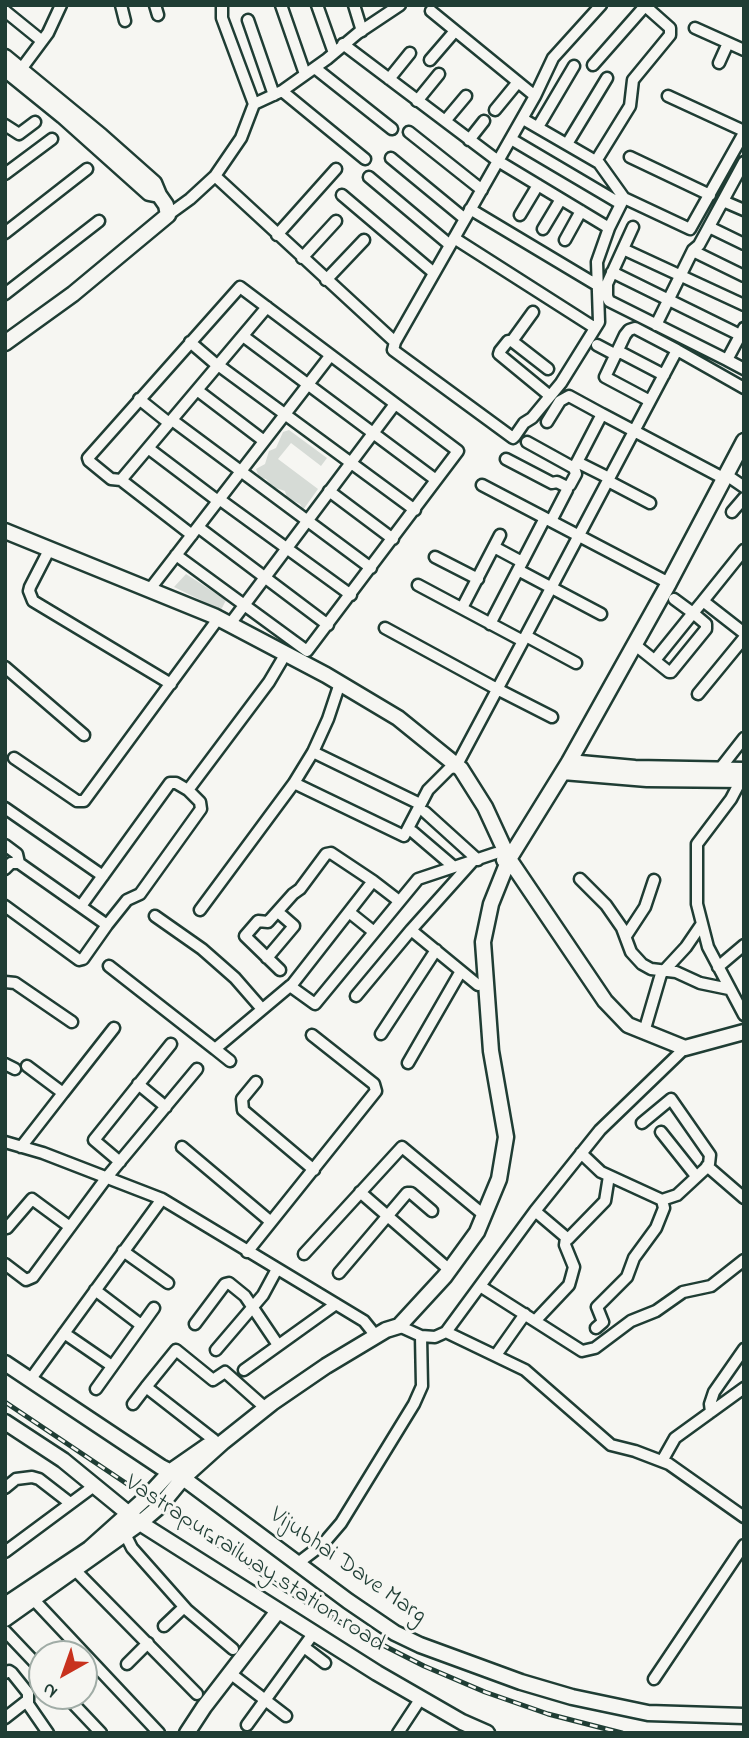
<!DOCTYPE html>
<html>
<head>
<meta charset="utf-8">
<style>
  body { margin:0 }
  #map { position:relative; width:749px; height:1738px; overflow:hidden; background:#f6f6f2; font-family:"Indie Flower",sans-serif }
  canvas { display:block }
  .frame { position:absolute; inset:0; border:7px solid #1f3d34; pointer-events:none }
  .north { position:absolute; left:28px; top:1640px; width:70px; height:70px; box-sizing:border-box; background:#f6f6f2; border:2px solid #a0aca6; border-radius:50%; rotate:220deg; font-size:19px; font-weight:700; line-height:28px; text-align:center; color:#1f3d34 }
  .north::after { content:''; display:block; margin:auto; width:24px; height:32px; background:#c8321e; clip-path:polygon(50% 0,100% 100%,50% 72%,0 100%) }
</style>
</head>
<body>
<div id="map">
<canvas width="749" height="1738"></canvas>
<div class="frame"></div>
<div class="north">N</div>
</div>
<script>
const context = document.querySelector('canvas').getContext('2d');
context.lineJoin = 'round';
function fillPath(path, color) { context.fillStyle = color; context.fill(path, 'evenodd'); }
const shape = rows => new Path2D(rows.map(r => 'M' + r).join(''));
function trace(path, color, width, dash) { context.strokeStyle = color; context.lineWidth = width; context.lineCap = dash ? 'butt' : 'round'; context.setLineDash(dash || []); context.stroke(path); }
function drawText(font, color, halo, rows, align = 'center') {
  context.font = font + ' "Indie Flower",sans-serif'; context.lineWidth = 6; context.setLineDash([]); context.textBaseline = 'middle'; context.strokeStyle = halo; context.fillStyle = color; for (const [text, x, y, turn = 0] of rows) {
    context.save(); context.translate(x, y); context.rotate((+turn || 0) * Math.PI / 180); context.textAlign = isNaN(turn) ? turn : align; if (halo) context.strokeText(text, 0, 0); context.fillText(text, 0, 0); context.restore();
  }
}
const green = shape([
  [289,430,327,458,321,466,291,443,278,459,318,489,303,510,300,504,287,498,285,491,273,487,266,479,259,477,256,469,265,464,269,451,276,448,283,432],
  [186,574,226,600,221,610,174,587]
]);
const street = shape([
  [121,5,125,21],
  [155,5,158,15],
  [281,5,305,74],
  [317,5,334,53],
  [354,5,362,31],
  [5,11,42,41],
  [431,11,535,96,395,342,393,350,513,438,515,436,524,423,532,418,561,383,599,322,597,262,609,228,624,198],
  [248,20,274,95],
  [695,28,744,50],
  [343,44,498,161,609,228],
  [430,60,455,31],
  [719,63,728,43],
  [593,65,645,6],
  [315,68,392,129],
  [19,72,48,33,61,5],
  [389,79,410,53],
  [282,91,365,159],
  [535,96,553,58,601,5],
  [668,96,744,131],
  [417,101,439,74],
  [254,104,282,91,327,59,358,33,400,5],
  [495,110,518,82],
  [523,119,599,163,624,198,690,229,744,133],
  [445,121,466,96],
  [5,125,19,134,35,122],
  [538,127,574,66],
  [409,132,482,190],
  [511,139,621,204],
  [469,140,484,121],
  [567,144,607,78],
  [630,157,710,195],
  [391,158,465,219],
  [596,161,630,106,633,80,670,35,670,28,644,5],
  [5,174,52,139],
  [215,176,395,342],
  [369,177,450,245],
  [342,195,434,273],
  [723,201,744,210],
  [470,209,597,285],
  [168,215,190,199,215,176,241,138,254,104,222,18,222,5],
  [520,215,538,185],
  [633,227,607,284,607,296,609,301,727,360],
  [709,227,744,244],
  [543,229,561,199],
  [5,233,87,169],
  [277,235,336,169],
  [454,238,595,328],
  [565,240,581,211],
  [623,249,744,305],
  [693,251,744,276],
  [302,258,336,221],
  [612,272,740,335],
  [326,280,364,240],
  [5,294,99,221],
  [533,312,512,341,508,341,500,351,499,354,550,396],
  [656,325,693,250,699,245,744,162],
  [744,328,727,360,744,369],
  [243,336,436,480],
  [512,341,548,369],
  [190,342,218,366],
  [597,345,616,355],
  [618,351,664,375],
  [218,365,415,510],
  [197,390,264,441],
  [139,399,169,423],
  [650,401,605,377,625,335,629,330,635,328,677,350],
  [172,420,371,568],
  [547,422,560,401,569,396,602,414],
  [148,448,218,501],
  [506,459,552,483,557,482,567,487,570,485,576,474,574,468,527,442],
  [577,462,609,478],
  [574,468,602,414,723,478],
  [725,474,744,487],
  [121,480,267,307],
  [608,481,650,503],
  [482,485,669,583],
  [329,491,393,539],
  [219,499,351,595],
  [732,512,744,498],
  [551,521,567,490],
  [198,527,328,625],
  [494,547,522,562],
  [744,550,703,601,744,633],
  [47,554,30,587,29,591,33,601,171,684],
  [176,555,307,651,458,451,240,287,88,458,89,461,111,479,121,480,192,535],
  [435,557,478,579],
  [518,570,601,614],
  [418,585,523,641],
  [150,589,330,356],
  [674,599,693,613,703,601],
  [462,608,500,535],
  [230,624,395,404],
  [490,624,545,518],
  [385,628,497,689,552,717],
  [526,636,576,663],
  [634,644,669,672,671,672,706,629,706,624,693,613,655,660],
  [5,667,84,735],
  [698,694,744,638],
  [313,752,420,804],
  [14,758,77,801,84,801,215,623],
  [452,768,459,761,523,641,677,350,744,388],
  [719,770,744,738],
  [741,780,731,799,697,844,697,904,708,947,744,1015],
  [294,783,404,836,428,790,451,767],
  [5,808,103,876],
  [425,812,478,860],
  [413,832,454,867],
  [5,845,17,854,19,863],
  [472,862,411,930,478,985],
  [5,869,11,863,19,863,107,925,83,959,79,960,5,906],
  [580,879,606,905,622,928,631,952,642,964,651,969,676,972,700,983,729,989],
  [81,906,170,783,176,783,188,790,269,682,282,660],
  [200,910,294,783,313,752,328,719,338,689],
  [349,912,374,932],
  [155,916,202,949,235,978,262,1009],
  [107,925,127,900,140,894,201,809,200,802,188,790],
  [626,936,645,907,654,880],
  [267,958,294,926,278,912],
  [109,966,215,1049,290,986,315,1004,418,879,496,853],
  [718,967,744,945],
  [280,970,245,936,258,921,268,922,293,894,300,889,326,854,331,853,373,881],
  [5,982,15,983,72,1022],
  [291,986,373,881,399,901],
  [356,996,411,930],
  [644,1032,661,974,686,947,701,925],
  [381,1034,436,950],
  [215,1049,230,1061],
  [408,1063,461,971],
  [5,1064,15,1069],
  [256,1082,242,1099,243,1110,314,1170],
  [138,1084,166,1107],
  [63,1093,114,1028],
  [642,1123,671,1099,710,1155,709,1164,705,1169,677,1195,662,1200],
  [661,1132,696,1176],
  [5,1142,43,1153,162,1199,364,1321,376,1336],
  [21,1147,63,1093,27,1066],
  [182,1147,271,1222],
  [581,1153,601,1172,662,1200,664,1208,656,1228,634,1258,627,1277,597,1307,603,1322,596,1328],
  [120,1162,94,1140,171,1044],
  [707,1166,744,1198],
  [360,1192,445,1266],
  [535,1211,568,1239,605,1201,609,1176],
  [7,1228,32,1199,70,1227],
  [123,1251,168,1283],
  [247,1252,376,1091,374,1084,312,1035],
  [304,1254,402,1147,479,1211],
  [5,1264,26,1280,33,1277,107,1177,197,1069],
  [339,1273,407,1193,411,1193,432,1211],
  [480,1286,582,1351,595,1348,631,1321,656,1311,683,1292,711,1286,744,1260],
  [95,1290,141,1325],
  [535,1321,569,1285,571,1278,574,1267,565,1245,566,1238],
  [195,1324,225,1284,229,1283,245,1296,278,1345],
  [399,1326,421,1336,435,1337,446,1332,535,1211,600,1130,685,1048],
  [446,1332,525,1370,611,1445,635,1451,669,1464,744,1517],
  [64,1333,112,1366],
  [216,1350,263,1295,277,1269],
  [496,1355,525,1314],
  [244,1370,336,1304],
  [30,1380,162,1199],
  [146,1387,176,1350,213,1380,225,1372,261,1404],
  [96,1389,154,1308],
  [133,1404,146,1387,214,1440],
  [711,1412,710,1404,714,1392,744,1349],
  [662,1461,675,1438,744,1388],
  [5,1488,16,1479,32,1477,39,1479,70,1503],
  [125,1534,132,1548,187,1610,233,1649],
  [5,1552,94,1486],
  [298,1563,323,1544,341,1523,414,1404,422,1386,421,1336],
  [75,1570,197,1694],
  [33,1599,159,1733],
  [164,1626,184,1607],
  [5,1631,42,1670],
  [304,1647,325,1663],
  [127,1664,148,1643],
  [5,1673,9,1671,12,1673,28,1693,28,1704,48,1733],
  [230,1673,286,1716],
  [654,1679,744,1545],
  [66,1696,101,1733],
  [5,1718,28,1700],
  [247,1725,313,1634],
  [398,1733,421,1698]
]);
const secondary = shape([
  [5,57,101,136,154,183,159,195,149,193,63,116,5,69],
  [5,343,73,294,168,215,166,205,159,195],
  [5,531,214,616,326,675,398,718,461,769,485,807,509,859,491,904,483,942,491,1051,506,1137,499,1179,477,1232,445,1276,399,1326,386,1330,326,1366,272,1403,223,1442,183,1478,160,1506,140,1523,5,1619],
  [569,762,635,768,744,770],
  [563,772,647,779,744,780],
  [509,859,605,1001,628,1025,685,1048,744,1032],
  [504,860,509,859,569,762,669,583,744,441],
  [5,1363,161,1467,183,1478,348,1601,395,1633,420,1645,521,1682,572,1697,648,1713,744,1716],
  [5,1422,63,1460,140,1523,377,1673,462,1722,487,1733],
  [5,1605,89,1549,147,1497,171,1471,207,1446],
  [187,1733,204,1707,278,1611]
]);
const rail = shape([
  [5,1402,285,1590,357,1632,424,1666,485,1692,548,1714,622,1733]
]);
const streetNames = [
  ["Vastrapur railway station road",254,1565,33],
  ["Vijubhai Dave Marg",347,1567,35]
];
fillPath(green, '#d6dbd6');
trace(street, '#1f3d34', 15);
trace(secondary, '#1f3d34', 19);
trace(street, '#f6f6f2', 10);
trace(secondary, '#f6f6f2', 14);
trace(rail, '#1f3d34', 5);
trace(rail, '#f6f6f2', 2.5, [8]);
drawText('24px', '#1f3d34', '#f6f6f2', streetNames);
</script>
</body>
</html>
